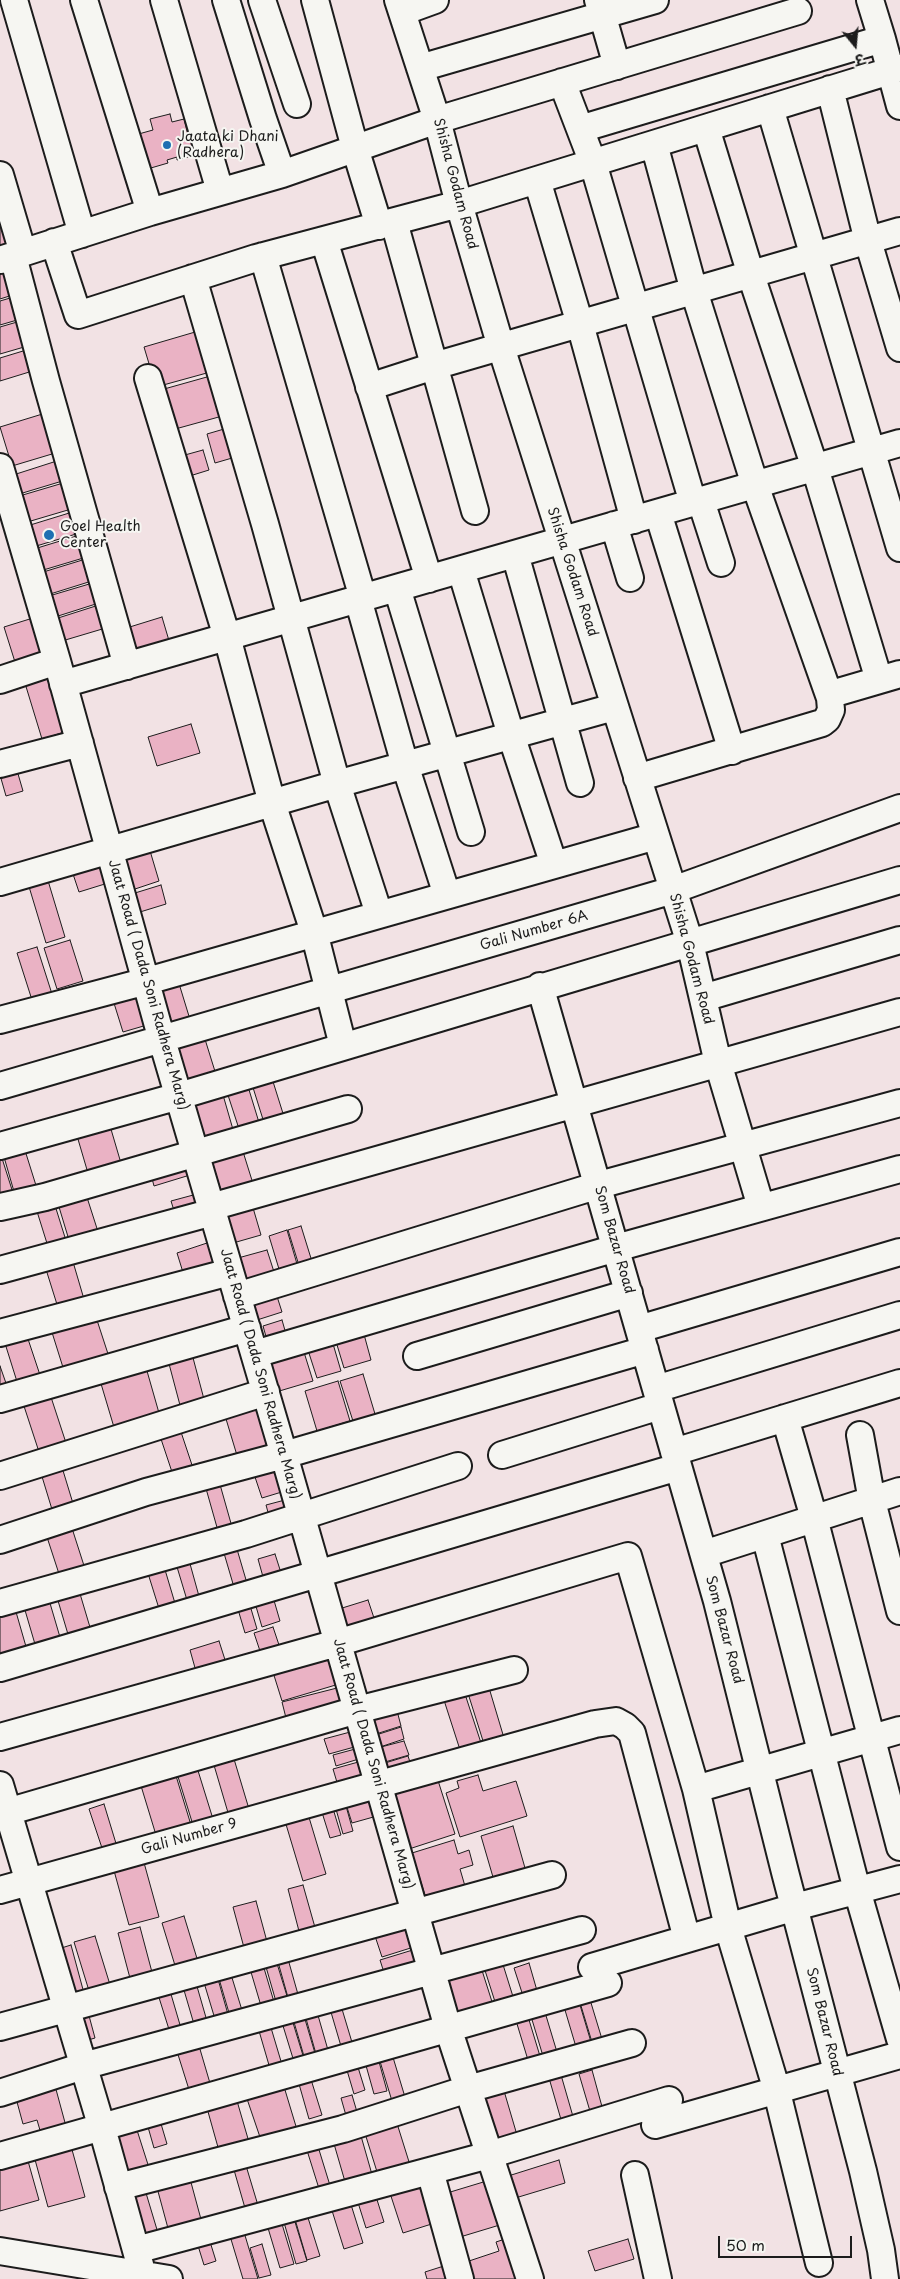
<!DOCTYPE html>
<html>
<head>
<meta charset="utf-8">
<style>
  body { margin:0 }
  #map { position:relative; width:900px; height:2279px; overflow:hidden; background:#f2e2e4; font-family:"Playpen Sans","Playpen Sans Deva",sans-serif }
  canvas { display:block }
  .north { position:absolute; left:830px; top:20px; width:50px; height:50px; -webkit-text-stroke:4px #f6f6f2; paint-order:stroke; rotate:163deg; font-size:14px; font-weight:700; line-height:20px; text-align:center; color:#1c1c1c }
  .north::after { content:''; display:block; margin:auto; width:18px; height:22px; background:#1c1c1c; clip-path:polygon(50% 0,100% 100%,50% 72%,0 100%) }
  .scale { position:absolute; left:718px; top:2236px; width:134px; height:22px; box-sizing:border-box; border:2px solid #1c1c1c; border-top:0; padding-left:6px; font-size:15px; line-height:18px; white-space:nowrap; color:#1c1c1c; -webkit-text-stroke:4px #f6f6f2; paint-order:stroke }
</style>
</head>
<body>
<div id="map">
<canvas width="900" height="2279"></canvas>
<div class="north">उ</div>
<div class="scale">50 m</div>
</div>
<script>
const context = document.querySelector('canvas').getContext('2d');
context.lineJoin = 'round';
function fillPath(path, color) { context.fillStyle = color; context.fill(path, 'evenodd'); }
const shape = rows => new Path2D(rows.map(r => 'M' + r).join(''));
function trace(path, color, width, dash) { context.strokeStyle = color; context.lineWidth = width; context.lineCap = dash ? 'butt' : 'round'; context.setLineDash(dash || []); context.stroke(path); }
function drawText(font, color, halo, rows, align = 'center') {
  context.font = font + ' "Playpen Sans",sans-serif'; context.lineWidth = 4; context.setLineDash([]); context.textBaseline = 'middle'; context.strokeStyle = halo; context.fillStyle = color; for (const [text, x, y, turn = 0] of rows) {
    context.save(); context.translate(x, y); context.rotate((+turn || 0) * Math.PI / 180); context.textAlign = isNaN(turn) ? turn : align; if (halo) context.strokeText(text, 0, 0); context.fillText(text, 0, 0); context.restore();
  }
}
const building = shape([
  [170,114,172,122,184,119,188,135,193,134,199,154,177,160,177,157,167,160,168,163,144,170,135,135,153,130,150,119,170,114],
  [6,222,15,249,0,253,0,224,6,222],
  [11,269,19,293,0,299,0,272,11,269],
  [17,296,24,318,0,325,0,301,17,296],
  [24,320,31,345,0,354,0,327,24,320],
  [202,330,214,371,156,387,144,347,202,330],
  [33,348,39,369,0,381,0,358,33,348],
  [214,375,226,415,168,431,157,391,214,375],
  [49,412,62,451,12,466,0,427,49,412],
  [231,427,239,456,215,463,207,434,231,427],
  [203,450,209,470,180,479,174,458,203,450],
  [63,459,69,479,16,495,10,476,63,459],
  [70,481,78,507,24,523,16,497,70,481],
  [79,510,86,531,33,547,27,526,79,510],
  [83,534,90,556,40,571,34,549,83,534],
  [89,558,95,580,47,595,40,573,89,558],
  [96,582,102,602,55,617,49,596,96,582],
  [102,604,109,627,62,641,55,619,102,604],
  [162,617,170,644,128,657,120,630,162,617],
  [33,618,43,653,15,662,4,627,33,618],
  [50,672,68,731,42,739,24,680,50,672],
  [191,724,200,753,157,766,148,737,191,724],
  [16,767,23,791,6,796,0,775,16,767],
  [148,844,159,881,132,890,120,853,148,844],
  [99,856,108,883,79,892,70,865,99,856],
  [46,874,65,937,46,943,27,880,46,874],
  [161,885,166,904,140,912,135,893,161,885],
  [70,940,83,981,57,989,44,948,70,940],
  [37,947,52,994,32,1000,17,953,37,947],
  [177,977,192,1026,171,1033,155,984,177,977],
  [137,992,147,1025,123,1032,113,1000,137,992],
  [204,1036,218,1081,187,1090,173,1045,204,1036],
  [270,1072,286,1123,266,1129,250,1078,270,1072],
  [246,1080,261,1129,241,1135,225,1086,246,1080],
  [221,1088,234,1133,206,1142,192,1097,221,1088],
  [108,1119,123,1170,90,1180,75,1129,108,1119],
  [240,1142,255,1190,224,1200,209,1152,240,1142],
  [23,1144,39,1195,17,1202,2,1150,23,1144],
  [0,1152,14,1196,0,1200,0,1152],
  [185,1156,190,1175,154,1186,149,1167,185,1156],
  [84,1188,101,1241,72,1250,56,1197,84,1188],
  [197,1194,202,1209,176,1217,171,1201,197,1194],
  [53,1199,68,1247,50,1253,35,1205,53,1199],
  [251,1201,261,1235,233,1243,223,1210,251,1201],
  [301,1226,314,1268,301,1272,288,1230,301,1226],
  [287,1230,300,1274,282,1279,269,1236,287,1230],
  [207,1243,217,1273,186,1282,177,1253,207,1243],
  [267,1250,275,1275,246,1284,238,1258,267,1250],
  [71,1255,86,1306,60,1314,44,1263,71,1255],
  [274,1287,282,1312,257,1320,249,1295,274,1287],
  [94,1311,111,1363,66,1377,50,1326,94,1311],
  [282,1320,286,1334,267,1340,263,1326,282,1320],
  [362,1327,371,1360,344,1368,334,1335,362,1327],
  [25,1330,42,1381,19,1388,3,1337,25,1330],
  [331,1337,341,1371,317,1378,306,1344,331,1337],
  [303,1349,313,1381,276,1392,266,1360,303,1349],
  [192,1354,205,1403,181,1409,168,1360,192,1354],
  [145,1364,161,1420,116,1434,99,1377,145,1364],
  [0,1366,8,1389,0,1392,0,1366],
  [363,1374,375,1414,353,1421,340,1381,363,1374],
  [338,1381,350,1421,317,1431,305,1391,338,1381],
  [48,1388,69,1452,42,1461,21,1397,48,1388],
  [257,1399,272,1452,239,1462,223,1409,257,1399],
  [178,1423,195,1474,175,1481,158,1430,178,1423],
  [61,1464,75,1510,54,1516,40,1470,61,1464],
  [276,1464,285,1491,262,1498,253,1471,276,1464],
  [219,1481,234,1534,220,1538,205,1485,219,1481],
  [285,1500,290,1517,271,1523,266,1505,285,1500],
  [70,1522,87,1575,62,1583,45,1531,70,1522],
  [234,1539,249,1590,236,1594,221,1543,234,1539],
  [187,1553,202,1607,190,1610,174,1557,187,1553],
  [275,1554,283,1579,265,1584,258,1559,275,1554],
  [163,1563,177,1610,161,1615,146,1567,163,1563],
  [78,1587,92,1634,70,1641,56,1594,78,1587],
  [47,1593,62,1644,37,1651,22,1600,47,1593],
  [273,1597,280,1621,262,1627,255,1603,273,1597],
  [368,1600,377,1627,347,1636,339,1609,368,1600],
  [249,1602,257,1629,245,1633,237,1606,249,1602],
  [14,1605,29,1657,3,1665,0,1654,0,1609,14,1605],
  [273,1627,281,1651,262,1657,254,1633,273,1627],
  [219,1641,227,1666,197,1675,190,1650,219,1641],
  [329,1651,339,1684,282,1701,272,1669,329,1651],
  [487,1681,504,1738,484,1744,466,1687,487,1681],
  [341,1687,347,1711,288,1726,282,1702,341,1687],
  [463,1688,483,1749,462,1756,442,1694,463,1688],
  [395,1703,401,1726,376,1734,368,1710,395,1703],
  [401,1727,404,1739,380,1747,376,1735,401,1727],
  [354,1731,358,1746,329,1754,324,1739,354,1731],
  [404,1741,409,1755,385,1762,381,1747,404,1741],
  [359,1748,362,1758,336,1766,333,1755,359,1748],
  [231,1749,249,1809,229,1816,211,1755,231,1749],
  [408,1756,412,1768,388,1775,385,1763,408,1756],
  [195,1761,213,1819,193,1825,175,1767,195,1761],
  [362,1761,368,1781,339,1789,333,1769,362,1761],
  [173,1766,191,1825,156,1835,138,1776,173,1766],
  [435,1771,455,1834,409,1849,389,1785,435,1771],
  [478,1775,483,1791,516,1781,527,1816,460,1837,446,1793,459,1788,457,1781,478,1775],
  [370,1793,377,1816,352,1823,345,1801,370,1793],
  [344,1799,353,1831,343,1834,334,1802,344,1799],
  [331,1802,341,1835,330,1838,320,1806,331,1802],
  [104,1804,118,1850,104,1854,89,1809,104,1804],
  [308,1814,326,1874,303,1881,285,1821,308,1814],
  [513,1826,527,1875,495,1884,481,1836,513,1826],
  [454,1840,458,1854,469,1850,473,1865,460,1869,467,1893,428,1905,412,1853,454,1840],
  [143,1859,159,1917,129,1925,113,1867,143,1859],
  [303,1885,316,1931,300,1935,288,1889,303,1885],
  [256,1901,269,1949,246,1955,233,1907,256,1901],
  [184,1916,199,1965,177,1972,162,1923,184,1916],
  [408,1919,417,1946,382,1957,373,1930,408,1919],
  [140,1927,153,1976,131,1982,118,1933,140,1927],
  [95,1936,111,1988,90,1994,74,1942,95,1936],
  [71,1945,85,1997,69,2001,55,1950,71,1945],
  [416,1949,423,1971,387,1982,380,1960,416,1949],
  [286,1952,301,2005,291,2008,276,1955,286,1952],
  [500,1955,515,2003,497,2008,482,1961,500,1955],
  [275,1957,291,2009,279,2012,264,1960,275,1957],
  [261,1958,277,2012,264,2016,248,1962,261,1958],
  [479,1961,494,2008,460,2019,446,1972,479,1961],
  [529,1963,540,2001,526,2005,514,1968,529,1963],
  [229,1968,245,2020,232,2023,217,1972,229,1968],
  [216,1972,231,2025,218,2029,202,1976,216,1972],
  [194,1976,209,2028,196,2031,181,1980,194,1976],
  [168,1984,183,2035,172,2039,156,1988,168,1984],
  [588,1993,605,2049,595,2052,578,1996,588,1993],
  [577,1995,594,2052,579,2057,562,2000,577,1995],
  [339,1999,354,2049,343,2053,328,2002,339,1999],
  [315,2005,330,2057,318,2061,303,2008,315,2005],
  [302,2009,317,2060,306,2063,291,2012,302,2009],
  [544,2009,560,2062,546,2066,530,2013,544,2009],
  [526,2010,543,2066,531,2070,514,2014,526,2010],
  [88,2012,95,2038,81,2042,74,2016,88,2012],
  [290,2013,305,2062,295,2065,280,2016,290,2013],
  [269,2021,283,2068,271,2072,257,2024,269,2021],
  [197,2039,212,2090,191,2096,175,2045,197,2039],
  [392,2054,408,2107,395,2111,379,2058,392,2054],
  [378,2058,387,2091,374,2094,365,2062,378,2058],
  [357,2064,365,2090,354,2094,346,2067,357,2064],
  [559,2068,574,2120,562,2123,547,2071,559,2068],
  [592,2070,604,2114,592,2118,579,2074,592,2070],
  [309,2073,322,2115,309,2119,297,2077,309,2073],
  [282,2080,298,2133,262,2143,244,2090,282,2080],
  [54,2082,67,2130,42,2137,37,2120,23,2124,17,2102,33,2097,31,2089,54,2082],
  [502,2084,517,2135,492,2142,477,2091,502,2084],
  [235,2094,251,2149,221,2158,205,2101,235,2094],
  [352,2095,360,2122,349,2126,341,2098,352,2095],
  [159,2117,167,2144,154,2148,146,2120,159,2117],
  [395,2117,410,2165,378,2175,363,2127,395,2117],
  [136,2127,151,2174,123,2182,109,2135,136,2127],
  [359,2129,373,2178,346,2185,332,2137,359,2129],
  [316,2140,332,2192,321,2195,305,2144,316,2140],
  [71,2146,85,2197,48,2207,34,2156,71,2146],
  [244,2159,260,2212,247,2215,232,2163,244,2159],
  [559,2160,565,2183,512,2199,505,2177,559,2160],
  [28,2161,39,2200,0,2211,0,2169,28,2161],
  [189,2175,202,2223,169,2232,156,2184,189,2175],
  [422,2176,438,2222,403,2233,388,2187,422,2176],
  [490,2180,503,2224,460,2237,447,2193,490,2180],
  [143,2183,158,2233,138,2239,124,2189,143,2183],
  [373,2187,384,2222,366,2228,355,2193,373,2187],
  [348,2195,363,2243,344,2249,329,2201,348,2195],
  [304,2205,320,2256,307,2260,292,2209,304,2205],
  [291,2209,307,2261,296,2264,281,2212,291,2209],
  [279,2214,294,2264,280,2268,265,2218,279,2214],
  [241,2222,258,2279,243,2279,227,2226,241,2222],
  [207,2232,216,2261,204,2265,195,2236,207,2232],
  [508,2238,519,2279,471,2279,466,2262,499,2251,496,2242,508,2238],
  [628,2239,634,2259,595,2271,588,2251,628,2239],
  [262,2244,271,2275,259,2278,250,2248,262,2244],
  [447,2265,452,2279,427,2279,425,2272,447,2265]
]);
const minor = shape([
  [14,0,82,234],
  [84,0,150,212],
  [164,0,220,191],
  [226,0,263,119,282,174],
  [262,0,297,104],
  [315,0,355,148,379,226],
  [398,0,437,120,459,204,501,347,690,943,718,1063,761,1207],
  [598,0,617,66],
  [870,0,882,39,900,106],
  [402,12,435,0],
  [420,68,655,0],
  [562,82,593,163,693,503],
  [830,89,868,241,900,348],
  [770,108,900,548],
  [706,128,751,275,815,468,879,680],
  [580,129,882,39],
  [0,175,23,253],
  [537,180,580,324,634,520],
  [394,222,475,511],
  [324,240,429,579],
  [54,242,78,315,256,258,459,204,900,68],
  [13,256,46,381,127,666],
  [263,256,363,598],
  [0,260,150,212,282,174,437,120,798,11],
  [193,278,265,524,337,784,379,914],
  [148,378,227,637,272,803,314,932,343,1046],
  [369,387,434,366,900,231],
  [0,467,57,661,162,1040,284,1455,448,2028,530,2279],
  [701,501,721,563],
  [658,513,732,751],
  [614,525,630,578],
  [515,554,580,783],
  [461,570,511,735,554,865],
  [397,588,471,832],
  [358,599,405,765,447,895],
  [0,680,57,661],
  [63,684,900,443],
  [830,698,835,693,900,674],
  [0,764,80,743],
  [637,778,822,723,827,719,831,710,830,698,755,485,694,291,654,144],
  [0,882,337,784,614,707],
  [540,986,717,1601,785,1872,863,2171,881,2250,885,2279],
  [703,998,900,940],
  [0,1020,147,981,656,836],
  [0,1086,673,890,900,808],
  [0,1146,179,1096,900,880],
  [0,1207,45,1197,348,1109],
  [211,1207,900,1012],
  [0,1270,213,1212],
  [237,1296,599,1185,900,1103],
  [639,1329,900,1252],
  [0,1333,230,1272],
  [255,1354,616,1248,900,1169],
  [417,1356,629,1293],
  [656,1389,900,1315],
  [0,1399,247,1328],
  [785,1418,814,1518,900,1847],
  [860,1435,872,1501,900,1611],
  [674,1452,900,1383],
  [502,1455,660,1406],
  [0,1476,266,1392],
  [765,1535,857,1890,900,2039],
  [0,1540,146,1492,284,1455,645,1350],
  [704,1554,900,1491],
  [0,1603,246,1534,458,1466],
  [0,1668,678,1467],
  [0,1737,337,1643,628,1556,696,1789,728,1927,775,2084,819,2263],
  [0,1785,102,2128,144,2279],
  [696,1789,900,1730],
  [0,1814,357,1710,514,1670],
  [0,1890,595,1724,616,1721,625,1726,632,1733,687,1939],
  [592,1967,795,1907,900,1879],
  [0,2027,552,1875],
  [0,2093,83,2066,582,1930],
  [655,2125,900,2055],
  [0,2156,608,1983],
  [430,2171,460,2279],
  [635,2175,658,2279],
  [118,2187,343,2129,468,2089,632,2043],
  [136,2250,489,2155,669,2100],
  [0,2251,169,2279]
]);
const markers = [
  [167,145,5,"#1f6fb2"],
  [49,535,6,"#1f6fb2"]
];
const poiNames = [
  ["Jaata ki Dhani",177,137],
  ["(Radhera)",177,153],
  ["Goel Health",60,527],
  ["Center",60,543]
];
const streetNames = [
  ["Shisha Godam Road",455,184,75],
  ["Shisha Godam Road",572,572,72],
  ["Gali Number 6A",534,931,-16],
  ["Shisha Godam Road",691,959,75],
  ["Jaat Road ( Dada Soni Radhera Marg)",148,985,74],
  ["Som Bazar Road",614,1240,74],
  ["Jaat Road ( Dada Soni Radhera Marg)",260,1374,74],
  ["Som Bazar Road",724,1630,75],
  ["Jaat Road ( Dada Soni Radhera Marg)",373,1764,74],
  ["Gali Number 9",189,1837,-16],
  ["Som Bazar Road",824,2022,76]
];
fillPath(building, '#eab2c4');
trace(building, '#1c1c1c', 1);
trace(minor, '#1c1c1c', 30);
trace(minor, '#f6f6f2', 26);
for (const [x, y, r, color] of markers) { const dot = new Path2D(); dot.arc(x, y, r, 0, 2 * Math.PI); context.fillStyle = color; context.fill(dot); trace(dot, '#f6f6f2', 2); }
drawText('14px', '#1c1c1c', '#f6f6f2', poiNames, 'left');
drawText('14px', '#1c1c1c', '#f6f6f2', streetNames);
</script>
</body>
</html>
